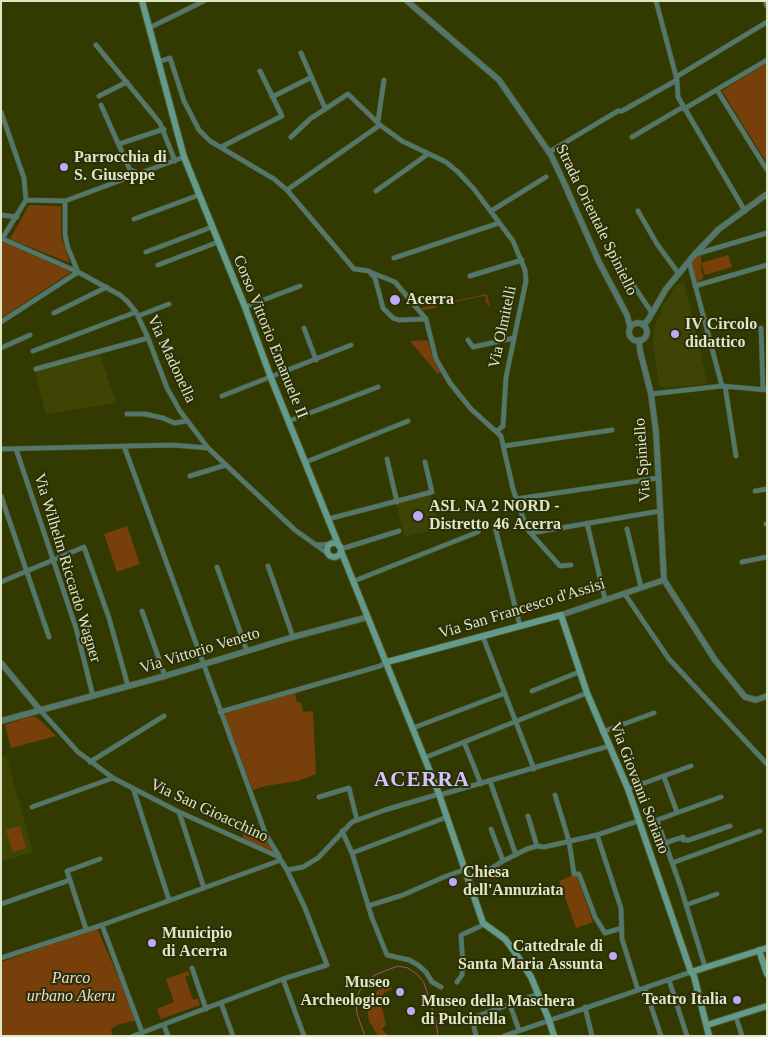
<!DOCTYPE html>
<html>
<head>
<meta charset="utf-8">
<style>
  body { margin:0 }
  #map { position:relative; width:768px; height:1037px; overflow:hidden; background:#333a01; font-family:Georgia,serif }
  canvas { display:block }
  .frame { position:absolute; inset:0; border:2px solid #dfe6c3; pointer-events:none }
</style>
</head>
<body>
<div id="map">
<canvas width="768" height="1037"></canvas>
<div class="frame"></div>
</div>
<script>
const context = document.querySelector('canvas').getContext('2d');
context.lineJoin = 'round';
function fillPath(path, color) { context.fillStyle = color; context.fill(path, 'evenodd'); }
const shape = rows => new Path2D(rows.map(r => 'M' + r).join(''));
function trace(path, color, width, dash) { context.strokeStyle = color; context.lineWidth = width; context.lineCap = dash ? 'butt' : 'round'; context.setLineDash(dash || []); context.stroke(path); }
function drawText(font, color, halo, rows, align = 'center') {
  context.font = font + ' Georgia,serif'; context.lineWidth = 4; context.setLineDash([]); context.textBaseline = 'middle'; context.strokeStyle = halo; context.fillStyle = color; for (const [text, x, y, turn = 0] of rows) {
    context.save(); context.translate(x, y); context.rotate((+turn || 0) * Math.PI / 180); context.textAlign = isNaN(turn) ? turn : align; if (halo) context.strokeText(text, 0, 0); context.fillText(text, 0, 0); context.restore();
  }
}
const built = shape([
  [684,282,708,384,666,388,659,385,653,345,654,330,656,321,662,311,661,308,670,295,676,285],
  [100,355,116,403,46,414,35,372],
  [431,495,439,528,405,537,396,504],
  [6,755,33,852,1,861,1,757]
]);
const green = shape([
  [767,63,767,163,722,91],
  [29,205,61,206,61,235,70,263,10,239],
  [3,242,71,272,1,318,1,243],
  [701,255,701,263,728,255,732,267,705,275,701,264,701,270,704,277,697,283,690,262,697,256],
  [487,294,490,307,485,301,487,298,483,296,437,306,435,308,423,310,421,308],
  [426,340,428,342,434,362,440,372,438,374,410,341],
  [127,526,140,564,117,572,104,534],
  [295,693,297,703,301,702,303,712,313,711,316,774,298,781,265,786,253,790,224,714],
  [29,717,35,717,41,721,56,736,11,748,5,725],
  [20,826,26,848,13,852,6,830],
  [243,833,266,835,279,857,243,841],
  [576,874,593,922,576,928,559,881],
  [97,928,137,1020,117,1025,111,1029,113,1036,1,1036,1,962],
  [188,971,190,975,185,977,193,1000,198,998,200,1005,161,1019,157,1009,174,1002,166,979],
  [390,984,392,989,384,993,380,999,386,1025,382,1029,387,1035,378,1036,369,1021,367,1007,370,1000,378,990]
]);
const stream = shape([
  [365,1036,357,1014,356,1001,359,992,366,981,377,974,398,966,408,968,417,974,424,983,436,1021,438,1036]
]);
const minor = shape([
  [656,1,677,80,678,97,745,211],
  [149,28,204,1],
  [96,45,160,123,175,161],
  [301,53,325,108],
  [158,62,170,58,184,101,199,130,210,141,274,179,287,190,354,269,369,271,375,278,383,308,393,318,399,320,426,319],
  [676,77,767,22],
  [717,90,767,170],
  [99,96,127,82],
  [272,97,312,77],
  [101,105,130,170,136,172,137,175],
  [684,109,767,60],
  [1,112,24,178,26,200],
  [378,121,384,80],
  [291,137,310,119,348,94,380,125,402,141,446,162,458,172,474,189,513,241,525,270,526,281,506,377,503,426,497,431],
  [632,137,683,107],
  [119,144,164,129],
  [221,147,282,116,260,71],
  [549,152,618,111,622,111,677,80],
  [287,190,380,125],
  [376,191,428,154],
  [26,200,65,201,184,157],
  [65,201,65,235,68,248,78,272],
  [491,211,546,177],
  [638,211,657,244,679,274],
  [1,215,17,217],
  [134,219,199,195],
  [2,239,26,200],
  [3,239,78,272,120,295,127,301,136,312,148,338,167,388,180,411,208,448,295,530,330,555],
  [146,252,212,227],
  [696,254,767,233],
  [394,258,499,223],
  [689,262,722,386],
  [158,265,218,242],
  [370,272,395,282,426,319,436,359,450,383,471,409,501,436,513,489,527,529,560,566,571,565],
  [470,276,522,260],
  [630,280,652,313],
  [695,286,767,265],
  [245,307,300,286],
  [54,313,107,287],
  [138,316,169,304],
  [1,322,78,272],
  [304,328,316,360],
  [761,328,763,389],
  [468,340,473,347,514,338],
  [1,348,30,335],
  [33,351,136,312],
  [36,369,148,338],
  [725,386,736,456],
  [651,394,722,386,767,390],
  [222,396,351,345],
  [127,414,145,414,163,418,174,423,187,421],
  [289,421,378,387],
  [124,446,266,835,279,856],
  [504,446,612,430],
  [1,449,173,445,208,448],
  [16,449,76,628,93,696],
  [387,459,397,502],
  [306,462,408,421],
  [190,476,226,465],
  [755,491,767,489],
  [1,496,49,637],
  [516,499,658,478],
  [328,519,432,492,425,462],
  [587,523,605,599],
  [766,524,767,524],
  [495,527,520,626],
  [627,529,641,587],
  [531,533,660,511],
  [316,545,333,544],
  [341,549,399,531],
  [742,562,767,557],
  [268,566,293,637],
  [217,567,247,651],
  [354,581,478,532],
  [1,582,84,547,109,618,128,686],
  [624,593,669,659,767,764],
  [142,611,165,676],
  [483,637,534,769],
  [532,691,579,672],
  [40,710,78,752,113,778,179,812,279,857,287,870,305,908,327,965,283,979,133,1036],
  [220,712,380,666,387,662],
  [413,728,505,693],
  [602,732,654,713],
  [464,742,481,784],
  [424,758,587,693],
  [90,762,164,716],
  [664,777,677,812],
  [490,781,516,855],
  [133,788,169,900],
  [628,789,691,766],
  [440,795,609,746],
  [555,795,569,841,574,874,579,874,595,917,605,933,622,928],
  [319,797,349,788,357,820],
  [32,807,113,778],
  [179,812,204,888],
  [528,816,537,846],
  [491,829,503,861],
  [342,831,352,853,372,918,387,955,409,960,418,965,426,972,432,982,441,987],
  [597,835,621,908,622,939,638,990],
  [665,843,683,837,683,840,689,840,730,826],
  [352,853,447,817],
  [672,863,760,831],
  [287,870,303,867,318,858,352,822,385,810,439,794],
  [469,878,487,871,503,861,527,849,537,846,544,847,597,835,638,821],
  [70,880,86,929],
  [1,904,70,880,67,871,100,859],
  [686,905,717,894],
  [368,906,403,895,444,877,466,869],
  [102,925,142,1032],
  [1,958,102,925,281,860],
  [705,967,681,888,657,820,721,797],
  [192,968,206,1009],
  [283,979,304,1036],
  [669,980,687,1036],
  [457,982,462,975,463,966,461,935,481,926,483,923],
  [645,988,661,1036],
  [221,1003,233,1036],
  [510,1005,519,1030],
  [585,1007,592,1036],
  [736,1017,742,1036],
  [472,1018,476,1036],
  [452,1021,472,1018,538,994],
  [164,1025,168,1036],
  [504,1036,691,972]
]);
const tertiary = shape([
  [407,1,499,80,535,132,551,155,565,185,599,262,627,315,630,327],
  [766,1,767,5],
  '629 332a9 9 0 1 1 18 0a9 9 0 1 1-18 0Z',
  [643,325,648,320,666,289,695,254,719,229,767,194],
  [639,340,640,351,651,394,656,432,664,580,715,660,745,697,756,700,767,696],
  [561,615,664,580],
  [1,663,40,710],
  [1,721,165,676,293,637,368,617]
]);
const secondary = shape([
  [142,1,184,157,245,307,271,378,339,546],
  '327 550a7 7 0 1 1 14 0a7 7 0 1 1-14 0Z',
  [341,551,439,794,483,923,505,939,516,954,531,977,549,1020,554,1036],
  [387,662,561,615,587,693,628,789,691,972,694,976,709,1036],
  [759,950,767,974],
  [691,972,767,948],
  [707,1025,767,1006]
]);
const markers = [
  [64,167,5,"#bea9f5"],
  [395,300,6,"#bea9f5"],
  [675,334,5,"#bea9f5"],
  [418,516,6,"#bea9f5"],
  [453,882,5,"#bea9f5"],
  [152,943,5,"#bea9f5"],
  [613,956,5,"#bea9f5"],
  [400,992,5,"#bea9f5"],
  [737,1000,5,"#bea9f5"],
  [411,1011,5,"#bea9f5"]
];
const poiNames = [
  ["Parrocchia di",74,158],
  ["S. Giuseppe",74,176],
  ["Acerra",406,300],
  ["IV Circolo",685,325],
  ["didattico",685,343],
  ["ASL NA 2 NORD -",429,507],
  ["Distretto 46 Acerra",429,525],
  ["Chiesa",463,873],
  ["dell'Annuziata",463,891],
  ["Municipio",162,934],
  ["di Acerra",162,952],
  ["Cattedrale di",603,947,"right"],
  ["Santa Maria Assunta",603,965,"right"],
  ["Museo",390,983,"right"],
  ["Archeologico",390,1001,"right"],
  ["Teatro Italia",727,1000,"right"],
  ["Museo della Maschera",421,1002],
  ["di Pulcinella",421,1020]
];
const streetNames = [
  ["Strada Orientale Spiniello",596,220,64],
  ["Via Olmitelli",503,327,-78],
  ["Corso Vittorio Emanuele II",270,337,68],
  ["Via Madonella",171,359,65],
  ["Via Spiniello",643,460,-94],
  ["Via Wilhelm Riccardo Wagner",67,568,73],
  ["Via San Francesco d'Assisi",522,609,-17],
  ["Via Vittorio Veneto",200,651,-17],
  ["Via Giovanni Soriano",639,788,69],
  ["Via San Gioacchino",209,811,25]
];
const parkNames = [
  ["Parco",71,979],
  ["urbano Akeru",71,997]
];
const districtNames = [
  ["ACERRA",422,781]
];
fillPath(built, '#3d4404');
fillPath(green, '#773f0a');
trace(stream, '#ab4c73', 1);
trace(minor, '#4f5620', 5.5);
trace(tertiary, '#4f5620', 7);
trace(secondary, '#4f5620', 8);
trace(minor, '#54776d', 4.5);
trace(tertiary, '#54776d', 5.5);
trace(secondary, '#629b8d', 6);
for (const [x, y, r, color] of markers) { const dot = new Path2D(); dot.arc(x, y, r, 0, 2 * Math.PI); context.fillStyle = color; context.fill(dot); trace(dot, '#2a2e09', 2); }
drawText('bold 16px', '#dfe6c3', '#2a2e09', poiNames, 'left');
drawText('16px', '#dfe6c3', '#2a2e09', streetNames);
drawText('italic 16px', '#f1dacb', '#2a2e09', parkNames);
context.letterSpacing = '1px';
drawText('bold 21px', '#d4c5fe', '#2a2e09', districtNames);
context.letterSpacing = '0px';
</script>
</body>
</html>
